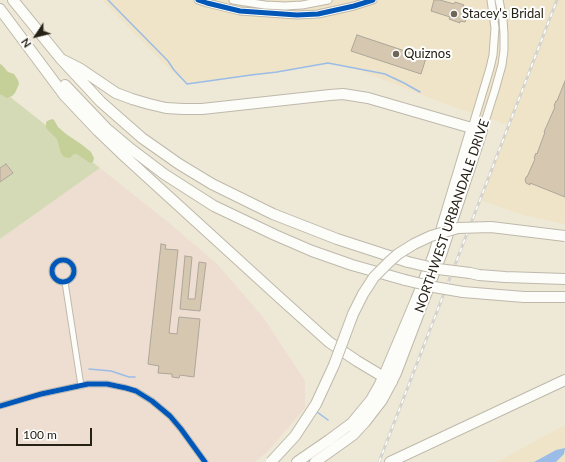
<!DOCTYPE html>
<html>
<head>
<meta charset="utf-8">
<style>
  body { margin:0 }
  #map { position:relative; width:565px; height:462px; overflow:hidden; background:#eee8d6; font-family:Lato,sans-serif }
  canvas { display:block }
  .north { position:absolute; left:16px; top:16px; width:40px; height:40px; -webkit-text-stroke:3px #fff; paint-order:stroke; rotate:235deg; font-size:11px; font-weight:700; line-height:16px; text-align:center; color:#262115 }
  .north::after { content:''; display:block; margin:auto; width:14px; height:18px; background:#262115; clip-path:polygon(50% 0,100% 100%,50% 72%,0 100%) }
  .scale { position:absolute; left:16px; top:428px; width:76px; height:18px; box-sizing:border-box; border:2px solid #262115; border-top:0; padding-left:5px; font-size:12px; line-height:14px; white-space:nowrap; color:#262115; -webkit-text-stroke:3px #fff; paint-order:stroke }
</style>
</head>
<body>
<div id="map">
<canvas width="565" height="462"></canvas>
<div class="north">N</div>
<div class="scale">100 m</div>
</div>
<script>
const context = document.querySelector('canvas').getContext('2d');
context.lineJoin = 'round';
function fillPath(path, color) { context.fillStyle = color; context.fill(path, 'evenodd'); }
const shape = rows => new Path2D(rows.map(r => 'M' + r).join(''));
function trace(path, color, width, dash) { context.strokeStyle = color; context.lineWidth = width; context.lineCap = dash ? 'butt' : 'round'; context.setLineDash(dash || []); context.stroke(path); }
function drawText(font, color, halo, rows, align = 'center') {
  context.font = font + ' Lato,sans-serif'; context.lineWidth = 4; context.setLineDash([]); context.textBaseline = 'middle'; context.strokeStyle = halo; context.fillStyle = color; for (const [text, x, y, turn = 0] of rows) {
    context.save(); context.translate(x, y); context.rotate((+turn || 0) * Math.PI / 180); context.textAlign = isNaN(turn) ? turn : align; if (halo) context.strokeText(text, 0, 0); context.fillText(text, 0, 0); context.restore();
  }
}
const built = shape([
  [102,0,565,0,565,224,523,215,480,200,509,125,448,105,354,68,328,63,277,72,251,75,187,84,171,71],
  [565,425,565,462,497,462]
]);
const industrial = shape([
  [100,168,169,223,217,264,263,317,305,381,305,408,267,452,255,462,0,462,0,239]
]);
const green = shape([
  [0,89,100,168,0,239]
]);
const forest = shape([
  [0,64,2,65,8,72,14,74,18,80,19,84,15,93,12,96,7,98,0,94],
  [52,119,54,120,58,127,66,134,81,144,91,152,94,158,93,162,90,163,77,154,74,154,70,158,64,157,61,153,57,139,46,128,46,123,47,121]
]);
const water = shape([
  [565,448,564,454,556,462,534,462,556,450]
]);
const stream = shape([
  [108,0,168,61,174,70,187,84,251,75,277,72,328,63,375,72,385,74,404,83,420,92],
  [89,369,111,371,129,377,135,377],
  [317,412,328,420]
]);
const building = shape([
  [434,0,440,0,454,4,455,2,464,5,463,7,470,9,465,22,460,21,460,23,449,19,450,17,431,11,434,0],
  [357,35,426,58,421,74,351,51,357,35],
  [565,81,565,197,530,183,530,185,526,183,526,182,525,181,526,177,527,177,535,159,534,158,536,153,537,154,545,132,544,132,555,107,554,106,556,101,557,101,565,81],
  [6,164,13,173,0,182,0,168,6,164],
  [161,244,166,245,165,249,178,250,169,333,177,334,179,317,200,319,194,377,180,375,179,378,172,377,172,374,158,373,159,366,148,364,161,244],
  [185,256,192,257,188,299,195,299,199,262,206,263,200,311,180,309,185,256]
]);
const street = shape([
  '52 271a11 11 0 1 1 22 0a11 11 0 1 1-22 0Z',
  [65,282,81,386],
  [0,406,41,394,88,384,107,384,126,388,136,391,152,401,170,416,181,429,205,462]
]);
const secondary = shape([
  [198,0,207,3,240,11,297,15,318,14,354,6,373,0],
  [233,0,265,5,285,6,302,5,328,0],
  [472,128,490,68,493,55,495,28,491,0],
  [482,131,495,90,502,65,504,50,504,34,503,20,499,0]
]);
const highway = shape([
  [13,0,61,59,101,102,142,138,179,164,212,184,273,214,337,239,408,262],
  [0,9,64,95,98,131,121,153,280,298,329,342,357,361,392,382],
  [61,59,79,68,116,93,132,99,149,104,166,108,183,109,202,109,330,95,343,94,368,98,482,131,441,255,396,373,389,387,382,400,365,422,353,435,342,443,315,462],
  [65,85,106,128,131,149,164,174,214,206,275,235,312,251,352,265,405,280],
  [470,273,479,275,505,277,565,279],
  [463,292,524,297,565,297],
  [297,462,329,440,352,423,371,400,379,386,386,371,416,300,434,254,472,128],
  [390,462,565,380]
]);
const rail = shape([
  [379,462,557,0]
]);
const highwayBridge = shape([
  [408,262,438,269,470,273],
  [405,280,434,287,463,292],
  [271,462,295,436,316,404,334,365,353,314,363,294,374,277,389,262,398,254,414,244,431,236,458,228,491,227,565,236]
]);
const cycleway = shape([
  [198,0,207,3,240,11,297,15,318,14,354,6,373,0],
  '52 271a11 11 0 1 1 22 0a11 11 0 1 1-22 0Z',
  [0,406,41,394,88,384,107,384,126,388,136,391,152,401,170,416,181,429,205,462]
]);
const markers = [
  [454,14,4,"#6c6759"],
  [396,54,4,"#6c6759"]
];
const poiNames = [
  ["Stacey's Bridal",462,14],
  ["Quiznos",404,54]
];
const streetNames = [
  ["NORTHWEST URBANDALE DRIVE",452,216,-71]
];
fillPath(built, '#efe4c7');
fillPath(industrial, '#eeded1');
fillPath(green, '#d4dab5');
fillPath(forest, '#c5cf98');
fillPath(water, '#9abce7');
trace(stream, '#9abce7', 1.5);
fillPath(building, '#d6c7b1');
trace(building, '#ada79a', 1);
trace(street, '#beb9ab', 7);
trace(secondary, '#beb9ab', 9);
trace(highway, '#beb9ab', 12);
trace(street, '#fcfcf9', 5);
trace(secondary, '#fcfcf9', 7);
trace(highway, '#fcfcf9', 10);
trace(rail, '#d4d3cd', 3);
trace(rail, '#fff', 1.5, [4.5]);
trace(highwayBridge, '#beb9ab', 12, []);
trace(highwayBridge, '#fcfcf9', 10);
trace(cycleway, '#0057b8', 5);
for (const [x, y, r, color] of markers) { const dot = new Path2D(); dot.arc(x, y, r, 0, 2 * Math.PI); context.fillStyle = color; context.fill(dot); trace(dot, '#fff', 1.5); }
drawText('13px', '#262115', '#fff', poiNames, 'left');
drawText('13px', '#262115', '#fff', streetNames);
</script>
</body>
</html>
